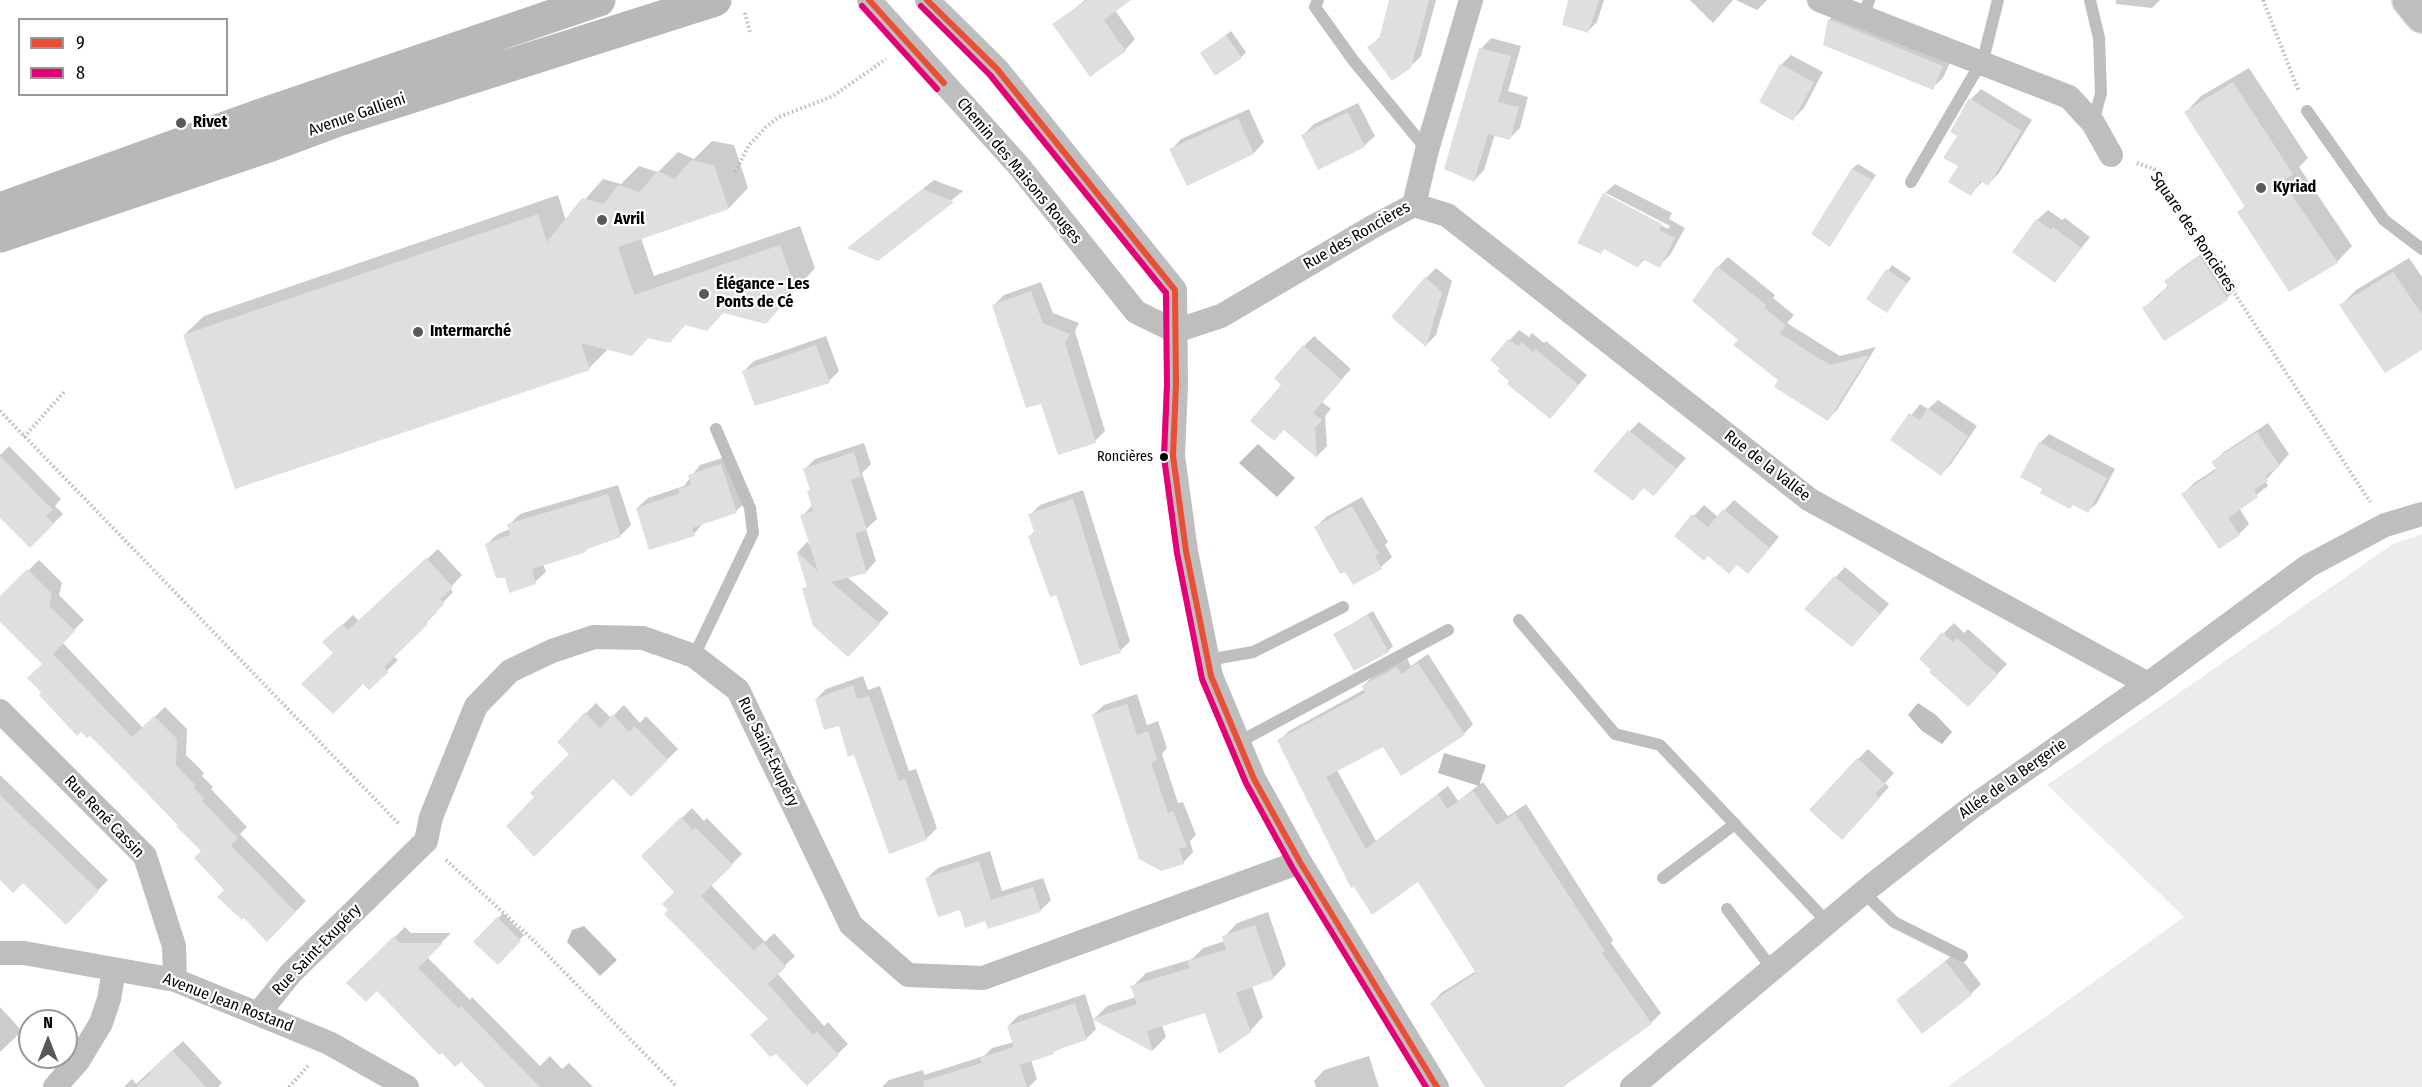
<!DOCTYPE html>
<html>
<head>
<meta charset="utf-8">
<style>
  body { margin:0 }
  #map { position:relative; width:2422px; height:1087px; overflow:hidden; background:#fff; font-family:"Fira Sans Condensed",sans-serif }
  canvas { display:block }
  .legend { position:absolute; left:18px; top:18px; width:210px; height:78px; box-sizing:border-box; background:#fff; border:2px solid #999; margin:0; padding:8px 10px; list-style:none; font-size:18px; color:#000 }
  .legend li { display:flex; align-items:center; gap:12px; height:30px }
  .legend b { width:30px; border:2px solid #999 }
  .north { position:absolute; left:18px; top:1009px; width:60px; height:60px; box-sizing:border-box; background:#fff; border:2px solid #999; border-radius:50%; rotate:0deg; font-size:16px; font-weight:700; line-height:24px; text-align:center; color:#000 }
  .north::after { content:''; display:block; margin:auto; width:21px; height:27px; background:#595959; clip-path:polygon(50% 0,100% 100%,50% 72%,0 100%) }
</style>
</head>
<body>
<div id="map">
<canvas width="2422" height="1087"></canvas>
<ul class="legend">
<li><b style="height:8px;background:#e94f35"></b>9</li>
<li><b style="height:8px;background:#e50076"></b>8</li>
</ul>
<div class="north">N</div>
</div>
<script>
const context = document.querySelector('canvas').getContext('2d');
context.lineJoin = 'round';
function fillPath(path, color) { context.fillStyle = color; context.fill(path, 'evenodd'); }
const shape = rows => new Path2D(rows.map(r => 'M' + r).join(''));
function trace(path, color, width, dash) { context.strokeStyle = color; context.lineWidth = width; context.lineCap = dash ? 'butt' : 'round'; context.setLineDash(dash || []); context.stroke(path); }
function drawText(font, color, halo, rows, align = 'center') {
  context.font = font + ' "Fira Sans Condensed",sans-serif'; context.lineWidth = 4.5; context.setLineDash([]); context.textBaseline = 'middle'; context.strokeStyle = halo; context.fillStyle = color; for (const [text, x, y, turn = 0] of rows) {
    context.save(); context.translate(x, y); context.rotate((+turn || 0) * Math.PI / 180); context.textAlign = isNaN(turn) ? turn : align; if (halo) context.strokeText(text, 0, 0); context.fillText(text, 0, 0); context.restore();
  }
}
const green = shape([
  [2422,534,2422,1087,1947,1087,2184,917,2047,785,2393,544]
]);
const water = shape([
  [1258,444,1295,478,1277,497,1239,463],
  [1918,703,1936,715,1952,732,1942,744,1922,731,1908,715],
  [1444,753,1486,765,1479,786,1438,773],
  [584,926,617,960,600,976,567,942,572,930]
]);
const shadow = shape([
  [1085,0,1125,0,1115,10,1135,39,1125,50,1054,25],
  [1391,0,1436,0,1421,56,1410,67,1369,47,1381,36],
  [1569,0,1604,0,1597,22,1587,32],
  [1690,0,1733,0,1713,23],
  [1736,0,1767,0,1757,10],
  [2116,0,2160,0,2152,8,2116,4],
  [1840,9,1953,56,1943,78,1932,88,1829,20],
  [1231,31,1246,52,1241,57,1202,53],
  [1491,38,1521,46,1508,91,1528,97,1520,128,1509,139,1495,134,1484,170,1474,181,1481,49],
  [1791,55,1823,72,1804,108,1793,119,1781,65],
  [2249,68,2308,158,2299,167,2352,246,2337,262,2239,212,2246,205,2186,112,2201,96],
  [1981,89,2032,120,1999,173,1988,184,1983,181,1970,194,1960,166,1959,136,1971,99],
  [1358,103,1375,136,1364,146,1303,135,1314,124],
  [1249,109,1264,142,1254,153,1187,184,1171,150,1181,139],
  [712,141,734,145,748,188,729,208,641,238,654,276,800,226,815,268,766,323,724,312,707,330,686,324,669,341,649,337,609,348,589,368,184,335,204,316,558,195,566,221,603,179,621,184,639,166,658,172,678,152,694,159],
  [1858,164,1876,175,1830,245,1853,168],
  [934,180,963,191,878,259,860,238],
  [1615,184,1672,213,1669,219,1685,228,1670,255,1659,266,1645,259,1638,266,1604,194],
  [1606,193,1670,226,1668,229,1606,196],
  [2048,210,2062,220,2065,218,2090,237,2055,282,2037,220],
  [2211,247,2238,288,2227,298,2165,339,2144,308,2169,285,2166,281,2177,271],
  [1728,257,1775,295,1773,298,1794,315,1787,323,1840,356,1876,347,1837,410,1827,419,1780,380,1740,340,1718,267],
  [2409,258,2422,277,2422,348,2341,305,2356,290],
  [1892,265,1911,278,1887,311,1868,298],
  [1436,268,1452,281,1436,335,1426,345,1426,278],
  [1041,282,1053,313,1079,323,1075,331,1105,431,1095,441,1042,402,994,305,1004,295],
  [1519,330,1529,337,1532,333,1544,343,1546,341,1587,375,1560,407,1492,360],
  [826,336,839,371,829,381,744,371,754,361],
  [1314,336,1351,369,1322,402,1331,409,1325,416,1327,446,1317,456,1285,429,1283,384,1304,346],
  [1938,400,1977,426,1951,464,1941,474,1893,439,1920,404,1928,409],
  [1639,422,1686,458,1654,494,1644,487,1633,499,1630,431],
  [2268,423,2289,454,2265,481,2268,486,2239,508,2249,524,2239,534,2183,494,2194,483,2217,468,2213,462,2224,452],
  [2049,434,2115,469,2097,503,2088,511,2044,488,2040,443],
  [864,443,871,464,862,473,877,519,866,529,876,561,866,572,846,576,889,613,848,655,804,589,808,585,798,552,807,542,812,546,802,516,813,505,811,489,805,469,815,459],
  [9,446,61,499,55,506,63,514,30,546,0,516,0,455],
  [732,455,747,501,736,511,704,522,694,534,637,508,648,498,684,486,700,465],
  [618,485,631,525,621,535,589,546,585,551,543,564,546,572,535,582,506,576,487,544,498,534,510,529,509,525,520,514],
  [1083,490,1130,641,1120,651,1057,593,1030,536,1035,531,1030,515,1040,505],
  [1362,497,1388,542,1385,545,1392,557,1381,567,1354,583,1316,527,1326,517],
  [1734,500,1779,537,1758,562,1738,563,1708,555,1676,535,1704,505,1718,517],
  [438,549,462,575,450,588,453,592,436,610,437,612,393,656,398,660,369,688,335,653,335,632,353,615,359,621],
  [39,560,62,583,59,595,84,620,62,642,143,728,165,707,187,729,186,755,204,773,202,776,213,787,211,789,247,827,240,834,306,901,267,940,226,890,203,851,90,734,43,692,44,664,0,620,0,598],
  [1845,567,1889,604,1862,635,1806,609],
  [1373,611,1393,646,1388,651,1335,634],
  [1954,623,1964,633,1968,629,2007,664,1979,694,1944,633],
  [1428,654,1473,724,1464,734,1384,745,1337,770,1376,841,1448,786,1458,801,1483,782,1508,816,1526,804,1613,940,1611,943,1661,1013,1651,1023,1560,1087,1487,1087,1432,1003,1441,993,1476,971,1418,880,1373,913,1279,741,1289,731,1365,689,1363,686,1373,676,1407,658,1411,666],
  [863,676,868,690,880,686,909,771,916,769,937,828,926,839,855,754,840,724,816,699,826,689],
  [1137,694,1147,725,1158,721,1167,748,1162,754,1178,803,1183,802,1196,835,1190,841,1193,852,1183,863,1093,715,1104,705],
  [596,703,611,718,624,705,640,723,646,716,678,749,631,795,613,777,537,797,571,754,559,741],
  [1868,749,1894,773,1885,783,1889,787,1852,828,1858,759],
  [0,775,108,880,66,923,0,860],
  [692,808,704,821,707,818,742,854,711,885,765,942,774,933,795,956,777,973,824,1026,828,1022,848,1044,807,1084,770,1019,676,892,643,856],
  [990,851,1002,891,1043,878,1051,900,1040,911,986,919,961,908,927,878,938,868],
  [1268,912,1286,965,1273,978,1252,986,1263,1017,1250,1031,1206,1011,1162,1025,1166,1037,1153,1050,1094,1019,1107,1006,1136,997,1132,987,1146,973,1192,959,1203,948,1225,941,1224,937,1237,923],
  [503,913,524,935,498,963,475,942],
  [405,927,411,933,451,933,427,957,470,1000,472,997,540,1066,550,1056,562,1069,569,1063,593,1087,502,1087,377,989,349,983],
  [1956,952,1981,984,1971,994,1898,1000],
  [1085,994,1096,1029,1086,1039,1031,1060,1037,1079,1029,1087,882,1087,889,1080,923,1070,924,1075,984,1056,992,1048,1014,1042,1008,1026,1018,1016],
  [0,1007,22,1031,0,1052],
  [183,1041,222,1083,218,1087,124,1087,132,1079,136,1084],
  [1369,1056,1379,1087,1316,1087,1314,1081,1324,1070]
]);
const building = shape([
  [1087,0,1131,0,1104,20,1126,51,1090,77,1052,24],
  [1389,0,1429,0,1411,68,1392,81,1367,47,1379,39],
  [1568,0,1599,0,1588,33,1562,25],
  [1828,19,1943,66,1933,90,1823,45],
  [1226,35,1242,58,1215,76,1200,53],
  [1479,48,1511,56,1498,102,1519,107,1510,140,1488,134,1474,182,1444,169],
  [1780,64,1814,82,1793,121,1759,102],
  [2233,82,2293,174,2282,181,2338,263,2289,292,2237,212,2245,207,2184,112],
  [1969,98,2022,131,1988,186,1980,181,1971,196,1948,182,1958,166,1943,158,1957,136,1950,132],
  [1348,112,1365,147,1318,170,1301,135],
  [1238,118,1254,154,1187,186,1169,149],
  [691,160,714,165,729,209,618,247,634,295,780,245,796,289,766,324,723,313,707,331,685,325,670,343,648,338,632,356,581,343,590,370,235,489,183,335,538,214,547,242,582,198,604,204,618,185,640,192,657,171,675,179],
  [1852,168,1872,180,1830,247,1811,234],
  [923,189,954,202,878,261,847,248],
  [1603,193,1662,224,1659,230,1675,238,1660,268,1642,259,1638,268,1604,249,1601,254,1577,243],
  [2036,219,2051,230,2053,227,2081,248,2055,283,2012,252],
  [2200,256,2228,300,2164,341,2142,308,2160,296,2159,293,2168,287,2164,281],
  [1717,266,1766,305,1765,308,1786,326,1779,333,1830,365,1869,355,1828,421,1774,387,1778,380,1733,345,1738,340,1692,301],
  [1886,269,1907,283,1887,313,1866,299],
  [2393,272,2422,314,2422,350,2385,373,2339,305],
  [1425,277,1442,292,1426,347,1391,317],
  [1031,291,1043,323,1070,334,1065,343,1096,443,1058,455,1041,404,1026,408,992,305],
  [1508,339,1518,346,1522,342,1533,352,1535,349,1579,385,1550,419,1507,384,1509,381,1497,371,1500,369,1490,360],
  [816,345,830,383,755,406,742,371],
  [1303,345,1342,380,1313,413,1322,420,1315,428,1317,458,1284,430,1274,441,1250,421,1281,385,1274,378],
  [1927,408,1968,436,1941,476,1890,440,1909,413,1920,420],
  [1628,430,1677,469,1654,496,1643,488,1633,501,1593,471],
  [2257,432,2280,466,2265,476,2268,481,2254,490,2258,497,2228,518,2240,535,2219,549,2181,494,2217,470,2211,462],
  [2039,442,2107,478,2088,513,2073,505,2070,509,2040,493,2042,489,2020,477],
  [854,452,861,476,851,480,867,530,855,534,867,573,831,582,880,624,848,657,813,626,802,588,807,587,796,551,818,571,800,515,813,511,807,491,810,490,803,469],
  [0,456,53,510,46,516,54,524,30,548,0,518],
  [721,464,737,513,692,528,695,536,649,550,636,508,680,493,678,489,691,485,688,475],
  [608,494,621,537,585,550,586,552,532,569,536,584,509,593,505,578,496,578,485,544,510,535,507,524],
  [1073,499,1121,653,1080,666,1056,595,1050,597,1028,536,1035,534,1028,514],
  [1352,506,1379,554,1375,556,1382,569,1353,585,1345,572,1340,574,1314,527],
  [1723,509,1770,548,1748,574,1737,565,1729,574,1708,556,1704,561,1674,536,1692,514,1708,527],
  [426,558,453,587,440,599,444,604,427,621,428,624,384,667,389,672,369,690,363,684,333,714,301,684,333,653,322,642,342,624,348,630],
  [27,569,52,594,49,606,75,631,53,654,132,737,154,716,177,739,176,765,195,785,193,787,204,798,202,801,238,838,231,846,296,912,267,942,244,918,242,920,217,897,224,890,194,858,201,851,176,826,178,824,90,736,87,738,81,732,77,736,39,695,41,692,27,678,42,664,0,622,0,596],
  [1834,576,1880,614,1852,647,1804,609],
  [1368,615,1389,652,1354,671,1333,634],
  [1942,632,1953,642,1957,638,1998,675,1968,707,1929,672,1931,670,1919,659],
  [1418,663,1465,735,1401,776,1383,747,1326,777,1366,849,1438,794,1447,809,1473,791,1497,825,1515,813,1605,951,1602,953,1652,1024,1563,1087,1485,1087,1430,1003,1476,973,1418,882,1372,915,1354,887,1351,888,1277,740,1365,693,1362,686,1397,667,1401,674],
  [853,685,857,699,869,696,899,781,905,778,927,840,889,854,854,755,848,757,839,726,824,730,815,699],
  [1127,704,1137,735,1148,731,1157,760,1151,762,1168,813,1173,811,1187,847,1179,849,1184,864,1161,871,1139,859,1092,715],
  [585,712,600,728,613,714,629,732,635,726,668,760,631,797,613,779,534,857,506,826,534,797,530,793,569,754,557,742],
  [1857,758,1885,784,1875,794,1880,798,1842,840,1809,810],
  [0,795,99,891,66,925,23,883,13,893,0,880],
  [681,817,693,830,695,827,733,865,701,896,754,951,763,942,786,967,768,984,813,1035,817,1032,839,1055,807,1086,776,1054,770,1057,750,1035,768,1019,664,914,668,910,662,904,674,892,641,856],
  [979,861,991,900,1033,887,1041,912,988,929,985,921,965,928,960,910,938,917,925,878],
  [497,917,521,941,498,965,473,942],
  [1255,925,1274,979,1236,993,1251,1032,1219,1054,1205,1013,1147,1031,1153,1052,1092,1019,1137,1004,1130,986,1190,968,1187,961,1226,950,1222,936],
  [394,936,400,943,443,943,418,968,459,1009,461,1006,540,1087,485,1087,461,1062,455,1067,442,1053,439,1055,377,991,366,1002,346,983],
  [1945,961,1972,995,1922,1034,1896,1000],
  [1075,1003,1087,1040,1053,1051,1054,1054,1020,1065,1017,1057,1027,1087,924,1087,923,1081,982,1063,980,1058,1014,1047,1007,1026],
  [172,1050,206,1087,135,1087,151,1073,149,1072]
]);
const path = shape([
  [2263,0,2299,92],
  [745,13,750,32],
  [2137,163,2154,169,2370,502],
  [735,172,749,145,766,127,779,117,833,96,886,59],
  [0,411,400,825],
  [24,437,65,391],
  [446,860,532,939,677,1087],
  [289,1087,309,1065]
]);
const service = shape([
  [1318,0,1315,7,1353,60,1427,150],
  [2090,0,2099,38,2101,93,2093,123],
  [1863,18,1869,0],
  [2307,111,2384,220,2422,249],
  [1911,182,1973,76,1982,64,1998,0],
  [1519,620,1615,734,1660,745,1829,924],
  [694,656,753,533,750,508,716,429],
  [1208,660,1253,652,1343,607],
  [1239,742,1448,630],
  [1663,878,1735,824],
  [1864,893,1894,922,1962,956],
  [1727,909,1773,970]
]);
const minor = shape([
  [869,0,1018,165,1136,312,1175,331],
  [927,0,997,69,1175,290,1176,385,1173,456,1186,551,1211,676,1254,779,1300,862,1437,1087],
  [1819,0,2069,97,2093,123,2111,155],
  [1414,205,1447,215,1810,500,2148,684],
  [1175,331,1221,316,1374,226,1414,205,1427,150,1471,0],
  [0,711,145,856,174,946,175,980],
  [0,953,24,953,175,980,329,1043,407,1087],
  [258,1014,291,973,426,841,431,817,476,706,510,671,552,651,594,637,643,638,694,656,738,690,851,925,908,975,983,978,1300,862],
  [55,1087,78,1061,101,1023,109,999,114,970],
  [1632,1087,1871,886,1972,807,2148,684,2308,566,2385,525,2422,514]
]);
const secondary = shape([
  [0,209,261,115,599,0],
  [0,236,271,145,338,120,715,0]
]);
const motorway = shape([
  [2409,0,2422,16]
]);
const bus1 = shape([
  [869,0,944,83],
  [927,0,997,69,1175,290,1176,385,1173,456,1186,551,1211,676,1254,779,1300,862,1437,1087]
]);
const bus2 = shape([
  [862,6,937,89],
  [921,6,990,75,1166,293,1167,385,1164,457,1177,553,1202,679,1246,783,1292,867,1426,1087]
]);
const markers = [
  [181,123,6,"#595959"],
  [2261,188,6,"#595959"],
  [602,220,6,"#595959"],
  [704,294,6,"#595959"],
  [418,332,6,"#595959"],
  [1164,457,5,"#000"]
];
const busNames = [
  ["Roncières",1153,457]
];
const streetNames = [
  ["Avenue Gallieni",357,115,-19],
  ["Chemin des Maisons Rouges",1019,171,50],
  ["Square des Roncières",2193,232,56],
  ["Rue des Roncières",1357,236,-30],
  ["Rue de la Vallée",1767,466,38],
  ["Rue Saint-Exupéry",768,752,64],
  ["Allée de la Bergerie",2013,779,-35],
  ["Rue René Cassin",104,817,46],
  ["Rue Saint-Exupéry",317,950,-46],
  ["Avenue Jean Rostand",228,1003,21]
];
const poiNames = [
  ["Rivet",193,123],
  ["Kyriad",2273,188],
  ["Avril",614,220],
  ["Élégance - Les",716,285],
  ["Ponts de Cé",716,303],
  ["Intermarché",430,332]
];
fillPath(green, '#ececec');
fillPath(water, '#bfbfbf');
fillPath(shadow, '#0003');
fillPath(building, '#dfdfdf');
trace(motorway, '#dbdbdb', 36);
trace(path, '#b9b9b9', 4, [1.5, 3]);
trace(service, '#bebebe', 12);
trace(minor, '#bebebe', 24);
trace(secondary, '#b8b8b8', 33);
trace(motorway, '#bebebe', 33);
trace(bus1, '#e94f35', 6);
trace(bus2, '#e50076', 6);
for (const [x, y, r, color] of markers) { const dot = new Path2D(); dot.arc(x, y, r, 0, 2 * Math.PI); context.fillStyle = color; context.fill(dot); trace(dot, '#fff', 2); }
drawText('14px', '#000', '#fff', busNames, 'right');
drawText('16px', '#000', '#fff', streetNames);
drawText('bold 16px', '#000', '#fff', poiNames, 'left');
</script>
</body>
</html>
